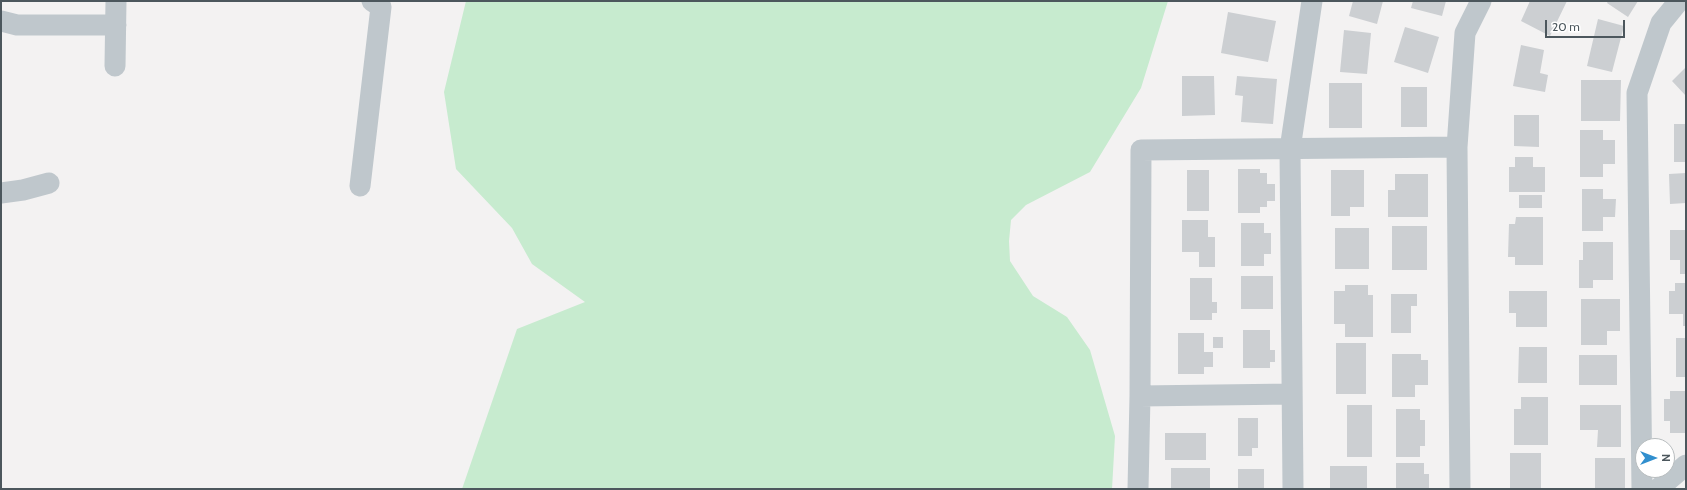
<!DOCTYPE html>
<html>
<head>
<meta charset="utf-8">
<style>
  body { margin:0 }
  #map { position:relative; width:1687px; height:490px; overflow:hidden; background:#f3f2f2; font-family:Cabin,sans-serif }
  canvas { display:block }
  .frame { position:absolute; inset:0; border:2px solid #4c575d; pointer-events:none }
  .north { position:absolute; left:1635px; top:438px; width:40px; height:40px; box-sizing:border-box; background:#fff; border:1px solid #b7bcbe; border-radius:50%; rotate:90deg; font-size:11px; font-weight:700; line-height:16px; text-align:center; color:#4c575d }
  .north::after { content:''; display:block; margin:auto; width:14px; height:18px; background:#318fce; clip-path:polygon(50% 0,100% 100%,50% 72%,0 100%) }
  .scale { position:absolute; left:1545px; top:20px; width:80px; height:18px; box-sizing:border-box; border:2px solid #4c575d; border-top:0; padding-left:5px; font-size:12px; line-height:14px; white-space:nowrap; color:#4c575d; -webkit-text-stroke:3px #fff; paint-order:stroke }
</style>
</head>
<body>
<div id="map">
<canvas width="1687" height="490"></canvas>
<div class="frame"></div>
<div class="north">N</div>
<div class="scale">20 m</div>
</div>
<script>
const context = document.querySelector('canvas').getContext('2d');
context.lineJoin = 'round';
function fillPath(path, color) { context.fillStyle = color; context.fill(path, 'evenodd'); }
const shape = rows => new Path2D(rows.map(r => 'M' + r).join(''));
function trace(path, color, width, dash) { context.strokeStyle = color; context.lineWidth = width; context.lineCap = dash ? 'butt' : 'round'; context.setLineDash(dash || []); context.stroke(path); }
const green = shape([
  [466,1,1168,1,1141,88,1090,172,1026,205,1011,220,1009,241,1010,261,1033,296,1067,317,1090,350,1115,436,1112,489,462,489,517,329,585,302,532,264,512,228,456,169,444,92]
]);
const building = shape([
  [1353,1,1383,1,1377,24,1349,16],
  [1413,1,1446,1,1442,16,1411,8],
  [1530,1,1567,1,1550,36,1521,21],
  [1608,1,1638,1,1628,17,1607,3],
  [1228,12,1276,21,1268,62,1221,53],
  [1598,19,1624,26,1612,72,1587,66],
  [1405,27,1439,37,1428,73,1394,62],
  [1344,30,1371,33,1367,74,1340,72],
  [1521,45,1544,50,1540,73,1548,75,1545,92,1513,86],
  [1686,67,1686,96,1672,81],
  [1182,76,1214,76,1215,115,1182,116],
  [1237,76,1277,79,1273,124,1241,122,1243,96,1235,95],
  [1581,80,1621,80,1620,121,1581,121],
  [1329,83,1362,83,1362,128,1329,128],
  [1401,87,1427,87,1427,127,1401,127],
  [1514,115,1539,115,1539,147,1514,146],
  [1674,124,1686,124,1686,162,1674,162],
  [1580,130,1603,130,1603,140,1615,140,1615,164,1603,164,1603,177,1580,177],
  [1515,157,1533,157,1533,167,1545,167,1545,192,1509,192,1509,167,1515,167],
  [1238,169,1260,169,1260,173,1267,173,1267,184,1275,184,1275,201,1267,201,1267,207,1260,207,1260,213,1238,213],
  [1187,170,1209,170,1209,211,1187,211],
  [1331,170,1364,170,1364,207,1350,207,1350,216,1331,216],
  [1686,173,1686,203,1670,204,1669,174],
  [1395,174,1428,174,1428,217,1388,217,1388,190,1395,190],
  [1582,189,1603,189,1603,199,1616,199,1615,217,1603,217,1603,231,1582,231],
  [1519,195,1542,195,1542,208,1519,208],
  [1516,217,1543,217,1543,265,1515,265,1515,257,1508,257,1509,224,1515,224],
  [1182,220,1208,220,1208,237,1215,237,1215,267,1199,267,1199,252,1182,252],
  [1241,223,1264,223,1264,233,1271,233,1271,254,1264,254,1264,266,1241,266],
  [1392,226,1427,226,1427,270,1392,270],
  [1335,228,1369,228,1369,269,1335,269],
  [1670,230,1686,230,1686,274,1680,274,1680,260,1670,260],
  [1583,242,1613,242,1613,280,1593,280,1593,288,1579,288,1579,260,1583,260],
  [1241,276,1273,276,1273,309,1241,309],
  [1190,278,1212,278,1212,302,1217,302,1217,313,1212,313,1212,320,1190,320],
  [1675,283,1686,283,1686,326,1683,326,1683,314,1669,314,1669,291,1675,291],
  [1345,285,1368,285,1368,295,1373,295,1373,337,1345,337,1345,324,1334,324,1334,291,1345,291],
  [1509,291,1547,291,1547,327,1516,327,1516,313,1509,313],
  [1391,294,1417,294,1417,306,1411,306,1411,333,1391,333],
  [1581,299,1620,299,1620,331,1607,331,1607,345,1581,345],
  [1243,330,1270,330,1270,350,1275,350,1275,362,1270,362,1270,368,1243,368],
  [1178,333,1204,333,1204,352,1213,352,1213,367,1204,367,1204,374,1178,374],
  [1213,337,1223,337,1223,348,1213,348],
  [1676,338,1686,338,1686,377,1676,377],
  [1336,343,1366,343,1366,394,1336,394],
  [1519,347,1547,347,1547,383,1518,383],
  [1392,354,1421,354,1421,360,1428,360,1428,385,1415,385,1415,397,1392,397],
  [1579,355,1617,355,1617,385,1579,385],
  [1670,391,1686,391,1686,433,1670,433,1670,421,1664,421,1664,399,1670,399],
  [1521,397,1548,397,1548,445,1514,445,1514,409,1521,409],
  [1347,405,1372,405,1372,457,1347,457],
  [1580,405,1621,405,1621,447,1597,447,1598,430,1580,430],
  [1396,409,1420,409,1420,420,1425,420,1425,446,1420,446,1420,457,1396,457],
  [1238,418,1258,418,1258,448,1252,448,1252,456,1238,456],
  [1165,433,1206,433,1206,460,1165,460],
  [1510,453,1541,453,1541,489,1510,489],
  [1595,458,1625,458,1625,489,1595,489],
  [1396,463,1424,463,1424,474,1429,474,1429,489,1396,489],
  [1330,466,1367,466,1367,489,1330,489],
  [1171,468,1210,468,1210,489,1171,489],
  [1238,469,1264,469,1264,489,1238,489]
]);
const minor = shape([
  [1,21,17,25,116,25],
  [115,66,116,1],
  [360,186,381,7,372,1],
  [1,193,23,190,49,183],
  [1140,396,1292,394],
  [1138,489,1140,396,1141,150,1457,147],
  [1293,489,1290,149,1312,1],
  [1460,489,1457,147,1465,33,1481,1],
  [1642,489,1637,93,1661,23,1679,1],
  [1658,489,1686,465]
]);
fillPath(green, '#c7ebcf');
fillPath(building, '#cccfd2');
trace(minor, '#bfc7cc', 21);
</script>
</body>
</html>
